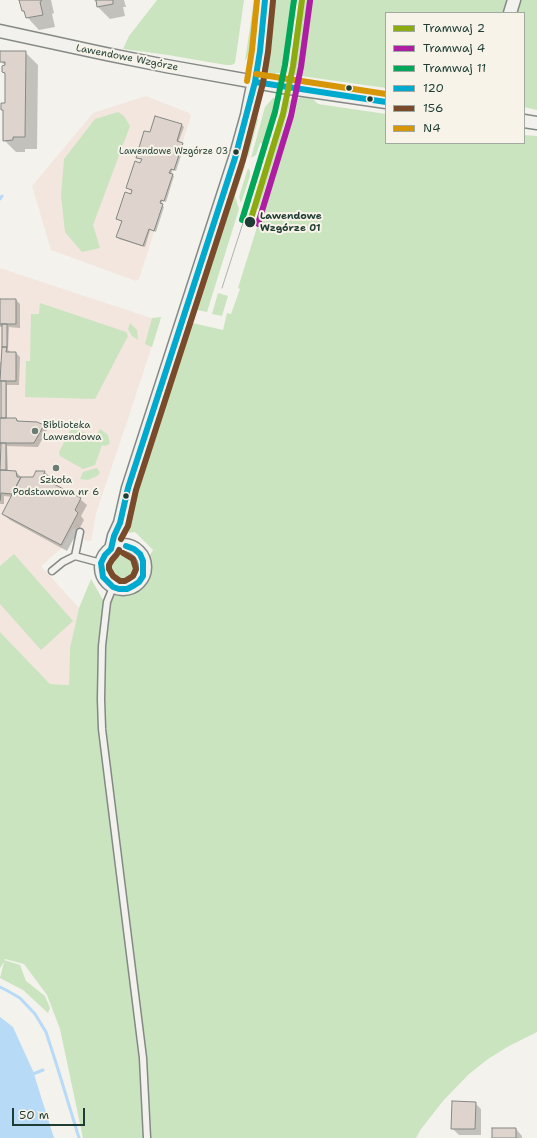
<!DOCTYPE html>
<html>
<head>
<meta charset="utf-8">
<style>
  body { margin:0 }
  #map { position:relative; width:537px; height:1138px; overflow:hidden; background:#f4f2ec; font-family:"Shantell Sans",sans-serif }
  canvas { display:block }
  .legend { position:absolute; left:385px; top:12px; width:140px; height:132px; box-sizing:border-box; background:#f7f3e8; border:1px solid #a1aaa0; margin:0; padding:5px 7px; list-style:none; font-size:12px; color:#1f3d34 }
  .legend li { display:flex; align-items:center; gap:8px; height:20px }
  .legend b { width:20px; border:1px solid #a1aaa0 }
  .scale { position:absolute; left:12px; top:1108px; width:73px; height:18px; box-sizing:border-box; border:2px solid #1f3d34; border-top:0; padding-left:5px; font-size:12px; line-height:14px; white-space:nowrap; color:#1f3d34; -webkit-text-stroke:3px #f7f3e8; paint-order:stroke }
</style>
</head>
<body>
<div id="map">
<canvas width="537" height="1138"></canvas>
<ul class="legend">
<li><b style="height:5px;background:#8daa10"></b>Tramwaj 2</li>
<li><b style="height:5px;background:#ae1ea3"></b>Tramwaj 4</li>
<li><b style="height:5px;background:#00a759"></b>Tramwaj 11</li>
<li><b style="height:5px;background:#00a9ce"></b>120</li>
<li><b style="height:5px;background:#7a4b2a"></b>156</li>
<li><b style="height:5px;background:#d79608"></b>N4</li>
</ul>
<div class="scale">50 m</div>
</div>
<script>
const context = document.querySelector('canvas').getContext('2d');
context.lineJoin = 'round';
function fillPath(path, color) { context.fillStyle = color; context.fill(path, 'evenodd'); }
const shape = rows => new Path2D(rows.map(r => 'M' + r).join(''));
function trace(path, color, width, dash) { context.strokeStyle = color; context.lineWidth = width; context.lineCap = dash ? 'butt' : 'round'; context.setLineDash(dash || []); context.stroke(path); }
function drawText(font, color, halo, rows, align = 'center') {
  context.font = font + ' "Shantell Sans",sans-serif'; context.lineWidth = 4; context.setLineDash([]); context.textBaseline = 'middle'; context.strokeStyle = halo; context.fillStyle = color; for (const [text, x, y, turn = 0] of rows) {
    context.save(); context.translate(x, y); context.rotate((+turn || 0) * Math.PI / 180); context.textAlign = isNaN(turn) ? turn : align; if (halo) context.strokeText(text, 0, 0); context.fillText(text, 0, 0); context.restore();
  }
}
const built = shape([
  [146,96,189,113,191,116,139,279,136,281,51,250,32,186,93,113],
  [0,268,160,321,127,422,96,513,91,541,84,540,85,534,73,528,62,548,41,566,79,608,70,648,69,685,50,684,0,632]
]);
const green = shape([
  [157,0,244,0,235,63,232,65,226,65,168,55,123,49,129,36],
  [254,0,256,0,252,33,249,54,245,61],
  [272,0,293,0,283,73,276,73,273,77,268,72,265,59],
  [305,0,509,0,505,13,386,13,386,88,294,75],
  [518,0,537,0,537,110,524,107,524,13,513,13],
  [302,97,313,99,318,104,386,114,386,143,524,143,524,135,537,136,537,1032,509,1046,488,1059,469,1074,443,1101,421,1129,416,1138,83,1138,60,1029,47,995,24,964,5,959,4,960,20,965,26,981,45,996,50,1008,48,1013,23,990,0,978,4,962,0,968,0,632,50,684,69,685,70,648,79,608,91,579,103,600,111,600,115,593,126,593,134,591,143,585,148,572,147,560,153,550,135,532,129,533,130,509,134,489,188,322,223,330,227,313,231,314,240,289,238,288,283,144,295,99],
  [273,98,278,98,265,144,260,143,256,155,251,158,265,107],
  [289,100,291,100,280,141,259,208,258,209,257,208],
  [118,112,124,116,130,126,93,225,100,248,82,252,65,232,61,196,64,159,95,119],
  [253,113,257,116,258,120,248,157,242,154],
  [241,165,245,166,235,196,239,209,207,312,192,309,237,167],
  [248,168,250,171,250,176,241,203,239,197],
  [218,293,228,296,222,316,212,314],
  [40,303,126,332,128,336,95,399,25,397,26,361,30,361,31,314,39,314],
  [161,317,160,321,152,347,145,344,152,318],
  [130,323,137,330,138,340,132,336,128,329],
  [74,427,95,438,100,429,108,435,110,444,105,446,102,445,95,465,83,469,60,456,59,452,71,429],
  [97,468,100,473,97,476,88,480,80,479,83,472],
  [14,554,73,621,41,650,0,604,0,566],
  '110 567a13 13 0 1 1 26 0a13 13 0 1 1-26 0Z'
]);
const water = shape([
  [0,1017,13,1027,33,1071,54,1138,0,1138]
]);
const shadow = shape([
  [20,0,51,0,54,13,52,14,55,27,39,30,27,17,26,14,23,11],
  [94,0,124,0,126,7,123,7,125,16,110,19,98,7,97,3],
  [25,52,38,65,37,149,25,149,25,152,16,152,4,140,4,111,2,109,6,104,6,75,3,72,6,66,1,62],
  [156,117,182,125,184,127,178,143,184,146,176,171,172,170,171,174,174,176,166,202,162,201,161,205,164,207,156,232,150,230,145,247,119,239,117,237,122,222,117,219,131,195,132,191,127,188,141,164,142,160,137,157,151,134],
  [0,300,16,300,20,304,20,328,9,327,8,350,10,352,16,353,20,357,19,385,7,385,7,419,16,419,20,422,43,426,47,430,38,447,7,446,8,471,16,472,20,476,20,478,34,478,37,472,45,472,51,478,49,482,80,499,87,505,81,516,84,520,67,551,10,520,3,514,12,497,4,496,4,504,0,504,2,446,0,446,0,419,2,419,0,362,2,362,3,327,0,327],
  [475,1103,481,1109,481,1135,459,1135,452,1128],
  [516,1129,522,1136,522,1138,493,1138]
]);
const stream = shape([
  [0,199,2,196],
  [0,987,6,990,20,998,35,1014,46,1032,57,1066,79,1138],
  [32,1075,33,1074,43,1070]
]);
const building = shape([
  [19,0,42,0,40,2,43,15,26,18,24,11,22,11,19,0],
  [96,0,113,0,113,4,97,7,96,0],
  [0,51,26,51,25,137,13,137,13,140,3,141,3,110,1,110,1,103,5,103,5,73,2,72,2,66,5,65,5,62,0,62,0,51],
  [155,116,182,124,177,141,183,143,174,170,171,169,169,173,173,174,164,201,161,200,160,203,163,204,154,231,149,229,143,246,116,237,122,221,116,219,125,192,131,194,132,190,126,188,135,161,140,163,142,159,136,158,144,131,150,132,155,116],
  [0,299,16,299,16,324,0,324,0,299],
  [2,324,7,324,7,347,2,347,2,324],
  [2,347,7,347,6,352,16,352,16,381,0,381,2,347],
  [1,381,6,381,6,418,1,418,1,381],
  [0,418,16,418,17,421,37,422,44,425,34,443,0,443,0,418],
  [1,443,6,443,6,470,0,470,1,443],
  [0,470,16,471,17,477,21,477,12,494,1,493,0,501,0,470],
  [36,471,45,471,42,478,81,498,75,510,78,513,61,545,2,514,21,477,33,477,36,471],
  [452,1101,476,1102,475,1129,451,1129,452,1101],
  [492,1128,516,1128,516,1138,492,1138,492,1128]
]);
const lane = shape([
  [75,556,80,532],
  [52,571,63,562,75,556,101,563],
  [113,587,107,602,102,646,101,699,102,729,143,1058,147,1138]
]);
const street = shape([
  [510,13,514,0],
  [0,31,106,54,166,66,283,87,386,102],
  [524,121,537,123],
  '101 567a22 22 0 1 1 44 0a22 22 0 1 1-44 0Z',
  [111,549,114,536,120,523,128,488,235,158,247,115,260,51,265,0]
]);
const tram = shape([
  [222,288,261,167]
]);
const bus1 = shape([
  [255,82,386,102],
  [126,546,134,549,140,554,143,561,143,576,139,582,133,586,127,589,119,589,113,587,103,577,101,563,105,555,111,549,114,536,120,523,128,488,235,158,255,82,260,51,265,0]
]);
const bus2 = shape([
  [121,539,128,526,136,490,243,160,263,83,268,52,273,1],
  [119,550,117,554,112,560,109,565,109,569,113,576,120,581,125,581,133,576,136,569,133,559,123,553]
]);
const bus3 = shape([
  [256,74,386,94],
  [247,81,252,50,257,0]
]);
const tram1 = shape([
  [250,222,283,114,293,66,302,0]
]);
const tram2 = shape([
  [258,224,291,116,301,67,310,1]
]);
const tram3 = shape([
  [242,220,275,112,285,65,294,0]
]);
const markers = [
  [349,88,3.5,"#1f3d34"],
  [370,99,3.5,"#1f3d34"],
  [236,152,3.5,"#1f3d34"],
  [250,222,6,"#1f3d34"],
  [35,431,4,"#6a7c74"],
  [56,468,4,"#6a7c74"],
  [126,496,3.5,"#1f3d34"]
];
const busNames = [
  ["Lawendowe Wzgórze 03",228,152]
];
const streetNames = [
  ["Lawendowe Wzgórze",127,58,11]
];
const stopNames = [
  ["Lawendowe",260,216],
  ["Wzgórze 01",260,228]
];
const poiNames = [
  ["Biblioteka",43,425],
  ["Lawendowa",43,437],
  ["Szkoła",56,480,"center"],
  ["Podstawowa nr 6",56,492,"center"]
];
fillPath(built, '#f2e6de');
fillPath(green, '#cae4bf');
fillPath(water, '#b7daf6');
fillPath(shadow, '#0003');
trace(stream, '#b7daf6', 3);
fillPath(building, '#dfd3cd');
trace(building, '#848985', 1);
trace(lane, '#848985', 9);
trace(street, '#848985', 15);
trace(lane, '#f2f1ed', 6);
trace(street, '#f2f1ed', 12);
trace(tram, '#b0b2ae', 1);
trace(bus1, '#00a9ce', 6);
trace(bus2, '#7a4b2a', 6);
trace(bus3, '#d79608', 6);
trace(tram1, '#8daa10', 6);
trace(tram2, '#ae1ea3', 6);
trace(tram3, '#00a759', 6);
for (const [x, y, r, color] of markers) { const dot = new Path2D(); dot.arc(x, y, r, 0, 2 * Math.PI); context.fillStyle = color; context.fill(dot); trace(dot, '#f7f3e8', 1.5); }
drawText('9px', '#1f3d34', '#f7f3e8', busNames, 'right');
drawText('10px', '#1f3d34', '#f7f3e8', streetNames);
drawText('bold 10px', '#1f3d34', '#f7f3e8', stopNames, 'left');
drawText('10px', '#1f3d34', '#f7f3e8', poiNames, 'left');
</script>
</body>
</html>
